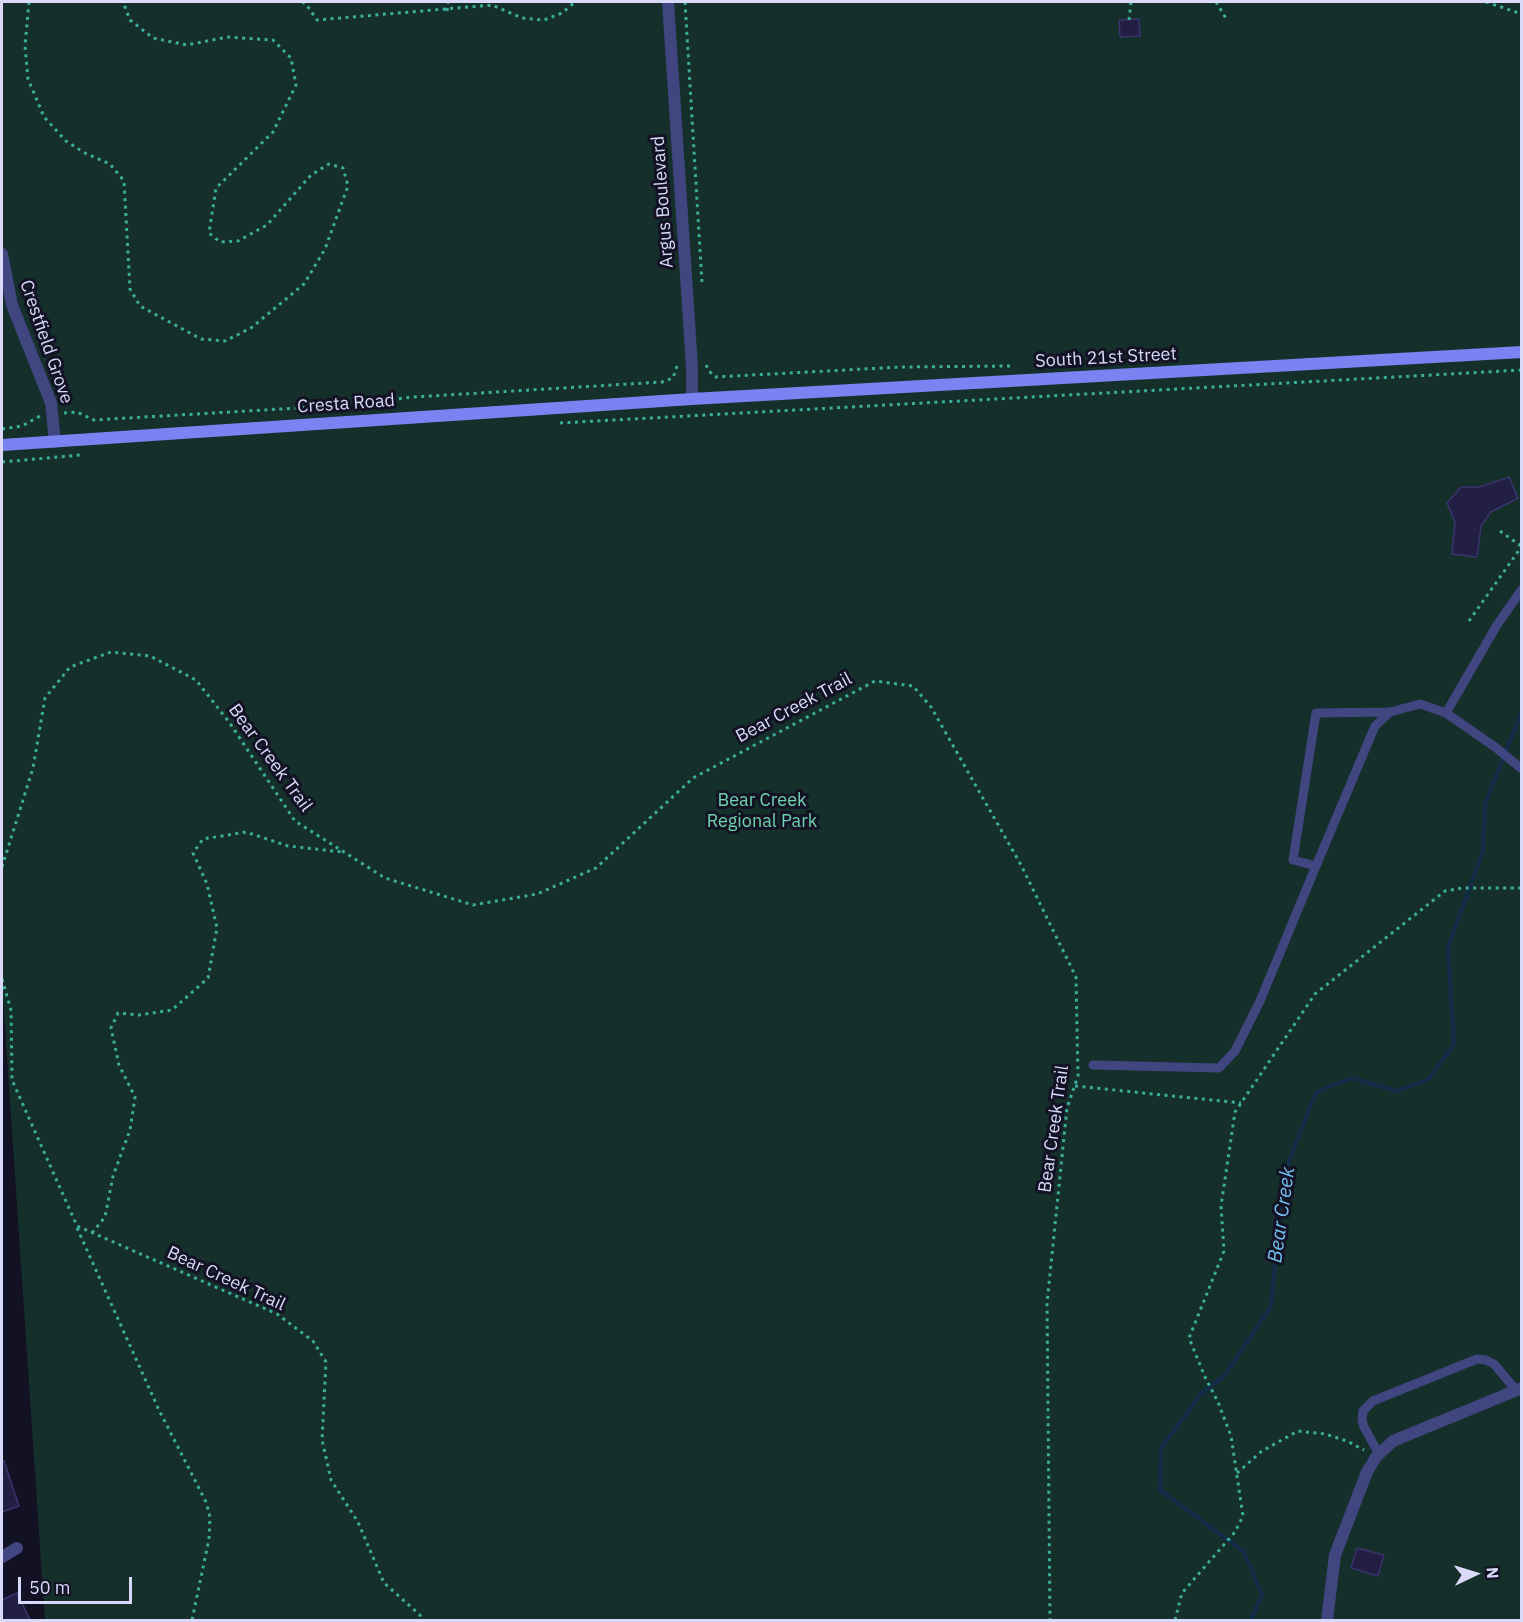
<!DOCTYPE html>
<html>
<head>
<meta charset="utf-8">
<style>
  body { margin:0 }
  #map { position:relative; width:1523px; height:1622px; overflow:hidden; background:#131225; font-family:"IBM Plex Sans",sans-serif }
  canvas { display:block }
  .frame { position:absolute; inset:0; border:3px solid #dad9fb; pointer-events:none }
  .north { position:absolute; left:1445px; top:1544px; width:60px; height:60px; -webkit-text-stroke:4px #131225; paint-order:stroke; rotate:86deg; font-size:16px; font-weight:700; line-height:24px; text-align:center; color:#dad9fb }
  .north::after { content:''; display:block; margin:auto; width:21px; height:27px; background:#dad9fb; clip-path:polygon(50% 0,100% 100%,50% 72%,0 100%) }
  .scale { position:absolute; left:18px; top:1577px; width:114px; height:27px; box-sizing:border-box; border:3px solid #dad9fb; border-top:0; padding-left:8px; font-size:18px; line-height:21px; white-space:nowrap; color:#dad9fb; -webkit-text-stroke:4px #131225; paint-order:stroke }
</style>
</head>
<body>
<div id="map">
<canvas width="1523" height="1622"></canvas>
<div class="frame"></div>
<div class="north">N</div>
<div class="scale">50 m</div>
</div>
<script>
const context = document.querySelector('canvas').getContext('2d');
context.lineJoin = 'round';
function fillPath(path, color) { context.fillStyle = color; context.fill(path, 'evenodd'); }
const shape = rows => new Path2D(rows.map(r => 'M' + r).join(''));
function trace(path, color, width, dash) { context.strokeStyle = color; context.lineWidth = width; context.lineCap = dash ? 'butt' : 'round'; context.setLineDash(dash || []); context.stroke(path); }
function drawText(font, color, halo, rows, align = 'center') {
  context.font = font + ' "IBM Plex Sans",sans-serif'; context.lineWidth = 6; context.setLineDash([]); context.textBaseline = 'middle'; context.strokeStyle = halo; context.fillStyle = color; for (const [text, x, y, turn = 0] of rows) {
    context.save(); context.translate(x, y); context.rotate((+turn || 0) * Math.PI / 180); context.textAlign = isNaN(turn) ? turn : align; if (halo) context.strokeText(text, 0, 0); context.fillText(text, 0, 0); context.restore();
  }
}
const green = shape([
  [2,2,1521,2,1521,1620,45,1620,2,983]
]);
const stream = shape([
  [1251,1620,1262,1595,1244,1552,1160,1490,1161,1448,1201,1394,1225,1375,1271,1306,1285,1171,1316,1092,1352,1078,1396,1091,1429,1079,1454,1044,1448,948,1483,851,1485,804,1522,711]
]);
const building = shape([
  [1139,19,1140,36,1120,37,1119,20,1139,19],
  [1509,477,1518,498,1491,512,1481,526,1477,557,1452,554,1455,522,1447,503,1461,487,1480,487,1509,477],
  [4,1461,19,1506,2,1512,2,1462,4,1461],
  [1357,1548,1384,1555,1378,1576,1351,1568,1357,1548],
  [17,1593,30,1620,2,1620,2,1600,17,1593]
]);
const path = shape([
  [29,2,25,46,28,79,44,117,66,141,85,153,110,164,124,181,130,289,140,306,201,339,225,341,251,328,304,284,325,249,348,186,343,168,329,164,311,175,267,225,238,241,220,242,209,233,216,188,273,132,296,85,291,58,273,40,227,37,187,45,153,38,130,20,123,2],
  [302,2,306,4,317,20,492,5,522,18,544,20,562,13,575,2],
  [685,2,702,283],
  [1216,2,1227,20],
  [1486,2,1522,14],
  [447,11,448,2],
  [1129,20,1131,2],
  [706,365,709,371,715,377,901,367,1011,366],
  [64,413,77,412,94,420,332,406,414,397,662,382,673,378,677,366],
  [560,423,1522,370],
  [2,429,22,426,40,416],
  [2,462,80,455],
  [1500,531,1521,546],
  [1469,621,1522,546],
  [2,867,33,768,45,698,70,667,111,652,150,656,196,680,229,722,295,821,385,878,473,905,537,894,596,868,693,778,875,681,913,686,931,707,1021,865,1076,977,1078,1076,1067,1108,1047,1303,1050,1620],
  [2,979,11,1010,12,1080,77,1226,277,1314,313,1341,326,1362,322,1440,331,1480,358,1522,384,1583,420,1615,421,1620],
  [1075,1086,1241,1103],
  [77,1228,159,1410,206,1502,210,1517,209,1539,192,1620],
  [92,1233,105,1217,113,1176,130,1130,135,1097,119,1065,111,1028,118,1013,139,1015,172,1010,208,978,217,928,207,884,193,853,203,839,246,832,288,846,342,852],
  [1237,1473,1262,1451,1298,1431,1325,1434,1347,1441,1364,1450],
  [1175,1620,1182,1593,1235,1532,1243,1516,1231,1436,1218,1402,1205,1377,1189,1338,1224,1251,1221,1206,1235,1112,1315,994,1445,891,1462,888,1522,888]
]);
const service = shape([
  [1390,712,1420,704,1446,713,1495,747,1522,769],
  [1446,713,1497,625,1522,589],
  [1093,1065,1219,1068,1235,1051,1260,1001,1316,866,1375,726,1390,712,1316,713,1293,860,1316,866],
  [1379,1454,1364,1427,1362,1420,1363,1411,1373,1401,1477,1359,1486,1360,1494,1364,1516,1390]
]);
const minor = shape([
  [668,2,692,367,692,399],
  [2,254,12,305,51,403,55,442],
  [2,1557,17,1548],
  [1327,1620,1335,1555,1367,1472,1376,1457,1393,1441,1522,1388]
]);
const secondary = shape([
  [2,445,692,399,1522,352]
]);
const streetNames = [
  ["Argus Boulevard",663,202,-94],
  ["Crestfield Grove",46,342,71],
  ["South 21st Street",1106,358,-3],
  ["Cresta Road",346,404,-4],
  ["Bear Creek Trail",794,708,-28],
  ["Bear Creek Trail",270,758,54],
  ["Bear Creek Trail",1054,1129,-82],
  ["Bear Creek Trail",226,1279,25]
];
const parkNames = [
  ["Bear Creek",762,801],
  ["Regional Park",762,822]
];
const waterNames = [
  ["Bear Creek",1282,1215,-82]
];
fillPath(green, '#152f2b');
trace(stream, '#132c47', 4.5);
fillPath(building, '#231f44');
trace(building, '#39346e', 1.5);
trace(path, '#3bad9b', 3, [3, 4.5]);
trace(service, '#414580', 9);
trace(minor, '#414580', 12);
trace(secondary, '#7983f2', 12);
drawText('18px', '#dad9fb', '#131225', streetNames);
drawText('18px', '#6cd5b0', '#131225', parkNames);
drawText('italic 20px', '#71c3f1', '#131225', waterNames);
</script>
</body>
</html>
